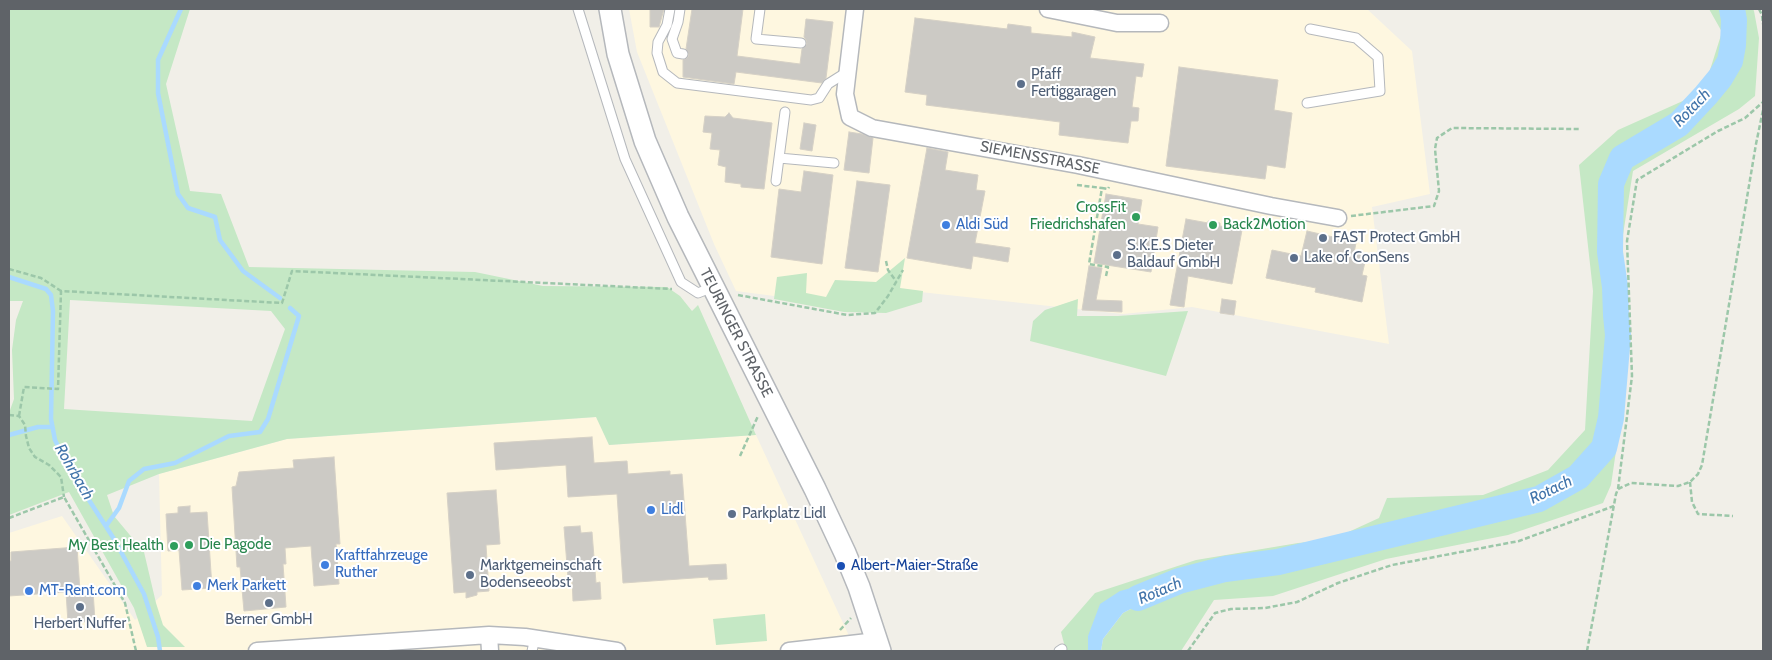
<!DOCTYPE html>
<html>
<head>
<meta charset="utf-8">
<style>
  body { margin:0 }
  #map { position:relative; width:1772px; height:660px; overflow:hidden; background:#f1efe8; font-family:Cabin,sans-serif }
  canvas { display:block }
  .frame { position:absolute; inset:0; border:10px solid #5f6368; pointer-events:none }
</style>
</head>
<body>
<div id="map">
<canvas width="1772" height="660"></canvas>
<div class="frame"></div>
</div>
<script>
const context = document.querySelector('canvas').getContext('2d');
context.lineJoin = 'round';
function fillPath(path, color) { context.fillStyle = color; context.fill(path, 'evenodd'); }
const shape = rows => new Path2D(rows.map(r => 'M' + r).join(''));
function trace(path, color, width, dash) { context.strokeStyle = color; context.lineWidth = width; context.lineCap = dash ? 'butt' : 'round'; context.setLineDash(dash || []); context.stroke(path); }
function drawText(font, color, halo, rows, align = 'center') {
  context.font = font + ' Cabin,sans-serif'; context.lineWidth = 4; context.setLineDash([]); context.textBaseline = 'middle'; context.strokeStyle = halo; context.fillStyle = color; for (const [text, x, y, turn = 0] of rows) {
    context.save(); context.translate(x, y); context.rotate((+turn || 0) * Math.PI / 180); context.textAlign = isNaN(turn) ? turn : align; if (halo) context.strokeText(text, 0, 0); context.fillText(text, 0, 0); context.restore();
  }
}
const commercial = shape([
  [629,9,1367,9,1412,51,1430,194,1372,207,1389,344,1192,307,1123,314,911,291,889,311,736,291,714,244,637,52],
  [597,417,609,445,756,435,856,651,9,651,9,533,62,516,135,620,162,595,159,474,287,439]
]);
const green = shape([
  [9,9,190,9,166,84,190,191,221,194,249,267,475,272,543,286,667,287,680,296,692,311,698,305,756,435,609,445,596,417,287,439,159,474,107,495,114,516,144,552,156,603,163,625,185,647,147,647,134,608,69,492,9,515,9,413,14,399,12,350,16,320,23,301,9,301],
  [70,300,271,311,285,329,252,421,64,409],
  [1709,9,1753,9,1754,11,1759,38,1755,96,1739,109,1633,171,1622,241,1627,376,1611,485,1603,503,1508,535,1386,559,1273,596,1214,600,1181,651,1101,651,1103,639,1123,613,1173,587,1168,578,1088,636,1088,651,1066,651,1061,632,1095,593,1196,560,1298,543,1331,540,1379,518,1387,498,1483,495,1548,470,1585,430,1593,291,1579,165,1618,130,1685,100,1709,73,1722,32],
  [905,258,900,288,923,291,922,302,886,313,844,312,774,299,777,277,807,273,806,293,826,297,835,280,876,282],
  [1078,299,1077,316,1118,316,1188,311,1166,376,1030,341,1033,321,1045,310],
  [765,614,767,641,716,645,713,619]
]);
const water = shape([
  [1169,578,1173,587,1123,613,1103,639,1101,651,1088,651,1088,636,1100,604,1120,591]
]);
const stream = shape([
  [181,9,158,60,158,93,178,194,188,208,215,217,220,240,243,271,280,298],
  [9,277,46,289,51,295,53,311,51,419,55,440,69,469,114,539,144,594,158,637,160,651],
  [9,435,38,427,52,427],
  [106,526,119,508,129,481,144,469,175,463,229,436,260,432,268,419,299,316,290,308]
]);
const river = shape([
  [1138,598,1179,581,1225,569,1278,562,1539,499,1578,477,1604,448,1611,418,1618,335,1616,315,1615,287,1610,252,1611,184,1622,158,1679,124,1706,95,1720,78,1730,61,1733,45,1734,20,1732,9]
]);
const building = shape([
  [650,9,664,9,659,27,650,27,650,9],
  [692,9,743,9,737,56,800,64,802,49,807,44,806,40,804,37,806,19,833,22,826,78,822,83,736,72,734,84,683,77,683,60,687,58,689,55,686,49,692,9],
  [915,18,1007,29,1008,24,1031,27,1031,33,1072,37,1072,32,1095,37,1090,58,1144,64,1142,77,1136,76,1132,107,1139,108,1138,121,1131,121,1128,143,1059,135,1060,122,926,105,927,95,905,92,915,18],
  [1179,67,1278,80,1274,110,1292,113,1285,168,1267,165,1265,179,1166,166,1179,67],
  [729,113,733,118,772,123,764,189,741,187,741,184,725,182,726,167,718,165,720,150,710,149,712,133,703,132,705,116,725,117,729,113],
  [804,123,816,125,812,151,800,149,804,123],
  [849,132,862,134,873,138,869,173,844,170,849,132],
  [927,148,948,152,945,170,978,175,976,190,985,191,975,243,1010,248,1008,262,973,256,971,269,907,258,927,148],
  [804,171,833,175,822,264,771,257,779,189,801,192,804,171],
  [857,181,890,185,878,272,845,268,857,181],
  [1106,194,1142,200,1138,224,1158,227,1151,272,1094,263,1106,194],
  [1186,219,1208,223,1208,221,1220,223,1220,226,1242,230,1232,284,1188,276,1184,307,1170,305,1186,219],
  [1307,231,1342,239,1343,235,1357,238,1354,253,1363,254,1362,261,1365,262,1362,275,1367,276,1362,302,1315,292,1316,288,1266,278,1272,250,1301,256,1307,231],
  [1089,266,1102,268,1096,300,1122,301,1122,312,1082,310,1089,266],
  [1222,299,1236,301,1234,315,1220,313,1222,299],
  [592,437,594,463,627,461,628,474,670,471,670,475,682,474,689,566,726,564,727,579,709,580,708,577,623,583,617,494,568,497,566,465,496,470,494,443,592,437],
  [334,457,340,544,336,544,339,584,314,586,311,546,285,548,286,564,283,564,286,607,244,611,240,567,237,567,232,487,236,486,239,472,294,468,293,460,334,457],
  [496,490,500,544,486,545,489,591,477,592,477,595,466,598,466,592,454,593,447,493,496,490],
  [190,506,190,513,207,512,212,588,182,590,179,550,168,551,166,514,178,513,178,507,190,506],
  [580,526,581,533,592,532,596,583,600,582,601,599,573,601,572,578,568,578,564,527,580,526],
  [77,547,80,591,93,591,95,621,68,623,66,592,9,596,9,561,11,561,11,552,77,547]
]);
const path = shape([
  [1759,9,1762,15,1763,24],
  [1077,185,1102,188],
  [1351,216,1434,206,1439,191,1435,149,1437,138,1452,128,1580,129],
  [886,261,888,270,896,281],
  [9,269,41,278,61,291],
  [1106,276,1108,267,1089,264,1102,188,1108,189,1109,187],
  [738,295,847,315,875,313,888,296,903,270],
  [9,415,19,416,25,425,26,436,29,448,35,457,49,465,61,477,64,497],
  [19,416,24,387,58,389,61,291,282,303,292,271,672,289],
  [740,456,758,416],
  [1690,482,1692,502,1698,514,1733,516],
  [1618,489,1632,376,1627,241,1637,180,1718,131,1745,118,1763,102],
  [9,518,64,497,125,603,136,651],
  [840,630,851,618],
  [1188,651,1215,613,1231,609,1265,608,1297,602,1338,583,1392,565,1519,541,1614,506],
  [1587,651,1616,494,1618,489,1631,483,1678,486,1690,482,1698,474,1702,465,1756,144,1763,110]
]);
const service = shape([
  [578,9,625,159,681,282,698,293,713,287],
  [670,9,667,25,658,42,657,53,663,72,677,83,811,100,819,98,828,84,847,72],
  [680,9,678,22,672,39,677,53,683,54],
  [760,9,756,39,801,43],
  [1307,103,1380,91,1378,57,1356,38,1310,29],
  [779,158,834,163],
  [776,181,785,112],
  [532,651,535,638],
  [1059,651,1062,649]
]);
const minor = shape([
  [855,9,845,94,850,117,872,128,1078,165,1271,206,1338,218],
  [1048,9,1117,23,1160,23],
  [489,635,490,651],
  [257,651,489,635,525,637,617,651],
  [789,651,877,641]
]);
const tertiary = shape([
  [610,9,618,54,645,141,678,217,815,489,845,553,859,587,880,651]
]);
const markers = [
  [1021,84,5,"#5c6f8a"],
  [1136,217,5,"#2e9e5b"],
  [946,225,5,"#3f7fe0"],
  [1213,225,5,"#2e9e5b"],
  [1323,238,5,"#5c6f8a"],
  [1117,255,5,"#5c6f8a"],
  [1294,258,5,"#5c6f8a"],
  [651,510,5,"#3f7fe0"],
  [732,514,5,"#5c6f8a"],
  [189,545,5,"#2e9e5b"],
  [174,546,5,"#2e9e5b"],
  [325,565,5,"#3f7fe0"],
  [841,566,5,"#1a4fb4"],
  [470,575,5,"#5c6f8a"],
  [197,586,5,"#3f7fe0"],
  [29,591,5,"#3f7fe0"],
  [269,603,5,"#5c6f8a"],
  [80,607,5,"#5c6f8a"]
];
const serviceNames = [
  ["Pfaff",1031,75],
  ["Fertiggaragen",1031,92],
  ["FAST Protect GmbH",1333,238],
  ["S.K.E.S Dieter",1127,246],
  ["Baldauf GmbH",1127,263],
  ["Lake of ConSens",1304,258],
  ["Parkplatz Lidl",742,514],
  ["Marktgemeinschaft",480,566],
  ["Bodenseeobst",480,583],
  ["Berner GmbH",269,620,"center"],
  ["Herbert Nuffer",80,624,"center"]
];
const streetNames = [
  ["SIEMENSSTRASSE",1040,158,11],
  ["TEURINGER STRASSE",736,333,63]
];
const leisureNames = [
  ["CrossFit",1126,208],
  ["Friedrichshafen",1126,225],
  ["Back2Motion",1223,225,"left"],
  ["Die Pagode",199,545,"left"],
  ["My Best Health",164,546]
];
const shopNames = [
  ["Aldi Süd",956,225],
  ["Lidl",661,510],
  ["Kraftfahrzeuge",335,556],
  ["Ruther",335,573],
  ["Merk Parkett",207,586],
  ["MT-Rent.com",39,591]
];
const transitNames = [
  ["Albert-Maier-Straße",851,566]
];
const waterNames = [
  ["Rotach",1692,108,-46],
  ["Rohrbach",74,472,60],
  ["Rotach",1551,490,-26],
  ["Rotach",1160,591,-23]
];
fillPath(commercial, '#fef7e0');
fillPath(green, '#c5e8c5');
fillPath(water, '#aadaff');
trace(stream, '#aadaff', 4.5);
trace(river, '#aadaff', 26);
fillPath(building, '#cccac5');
trace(building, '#d6d1c6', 1);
trace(service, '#b5b8bc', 11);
trace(minor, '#b5b8bc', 19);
trace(tertiary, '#b5b8bc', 24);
trace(path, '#9cc7a9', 2.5, [5, 2.5]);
trace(service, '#fff', 9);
trace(minor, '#fff', 16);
trace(tertiary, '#fff', 21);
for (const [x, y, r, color] of markers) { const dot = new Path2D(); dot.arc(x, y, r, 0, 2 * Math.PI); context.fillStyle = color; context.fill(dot); trace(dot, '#fff', 2); }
drawText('15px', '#4e5e75', '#fff', serviceNames, 'left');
drawText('15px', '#5f6368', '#fff', streetNames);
drawText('15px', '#27864d', '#fff', leisureNames, 'right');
drawText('15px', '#366cbe', '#fff', shopNames, 'left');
drawText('15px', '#164399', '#fff', transitNames, 'left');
drawText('italic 16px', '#4174aa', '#fff', waterNames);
</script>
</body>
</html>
